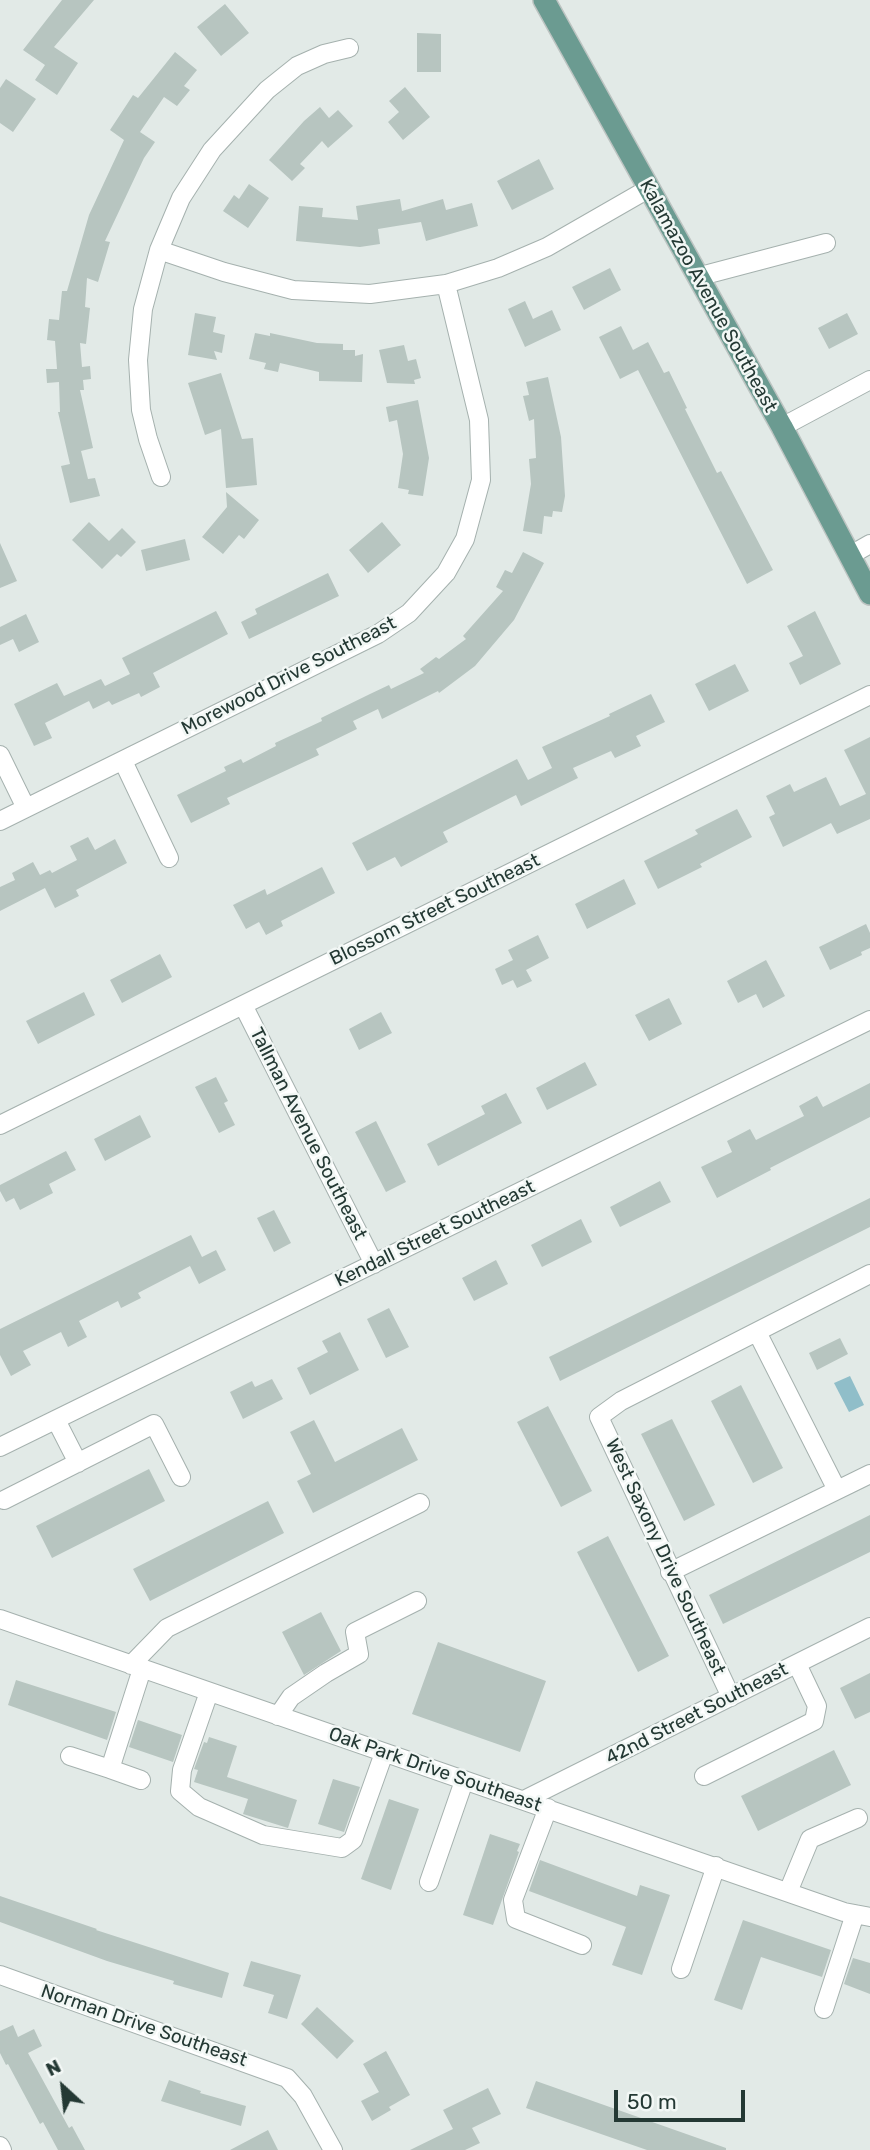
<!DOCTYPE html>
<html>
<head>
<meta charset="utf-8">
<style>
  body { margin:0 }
  #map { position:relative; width:870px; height:2150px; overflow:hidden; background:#e2eae7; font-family:Rubik,sans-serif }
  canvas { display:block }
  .north { position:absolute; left:28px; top:2052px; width:70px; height:70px; -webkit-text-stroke:5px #f2f7f5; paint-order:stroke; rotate:333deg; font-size:19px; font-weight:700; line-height:28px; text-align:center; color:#243934 }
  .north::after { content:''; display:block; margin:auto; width:24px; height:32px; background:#243934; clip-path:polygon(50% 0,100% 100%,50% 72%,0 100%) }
  .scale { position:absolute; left:614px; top:2090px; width:131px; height:32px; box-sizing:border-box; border:4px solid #243934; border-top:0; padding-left:9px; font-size:21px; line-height:24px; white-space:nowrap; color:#243934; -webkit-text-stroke:5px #f2f7f5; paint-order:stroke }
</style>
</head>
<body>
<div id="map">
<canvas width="870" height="2150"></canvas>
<div class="north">N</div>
<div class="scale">50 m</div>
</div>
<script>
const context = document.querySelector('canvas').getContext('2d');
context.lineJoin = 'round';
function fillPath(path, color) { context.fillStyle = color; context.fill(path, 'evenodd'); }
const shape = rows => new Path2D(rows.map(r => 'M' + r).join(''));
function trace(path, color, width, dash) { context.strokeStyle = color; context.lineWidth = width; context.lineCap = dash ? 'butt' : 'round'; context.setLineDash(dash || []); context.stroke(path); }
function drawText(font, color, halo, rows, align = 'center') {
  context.font = font + ' Rubik,sans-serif'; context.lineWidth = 5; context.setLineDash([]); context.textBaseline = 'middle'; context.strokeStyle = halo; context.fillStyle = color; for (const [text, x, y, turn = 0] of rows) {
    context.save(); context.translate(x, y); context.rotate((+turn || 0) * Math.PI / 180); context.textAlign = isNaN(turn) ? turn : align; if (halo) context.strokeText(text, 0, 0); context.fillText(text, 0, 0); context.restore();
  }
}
const water = shape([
  [850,1376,864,1405,849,1412,834,1383]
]);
const building = shape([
  [62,0,94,0,54,47,78,63,57,95,35,80,45,65,23,50],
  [225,4,249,33,221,56,197,27],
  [417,33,441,34,441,72,417,72],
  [175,52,197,70,184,86,190,90,177,106,164,97,140,132,155,142,144,158,105,241,110,242,98,282,87,278,85,307,90,308,86,344,80,343,82,367,90,366,91,379,83,380,84,390,80,390,93,448,81,451,88,479,95,478,100,496,70,503,61,466,70,464,58,412,60,412,59,382,47,383,46,369,57,369,55,341,47,340,49,319,59,320,62,291,67,291,89,215,124,140,110,130,133,95,138,98],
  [6,79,36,99,13,132,0,123,0,88],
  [405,87,430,117,403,140,388,122,399,112,389,101],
  [320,107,329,118,338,110,353,126,328,148,322,141,300,164,305,168,292,181,269,160,304,121],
  [539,159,554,189,512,210,497,181],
  [249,184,269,198,248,228,223,211,234,195,239,199],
  [400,199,402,211,443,199,446,210,472,203,478,226,426,241,421,222,378,229,380,244,360,247,296,241,299,206,323,208,322,217,358,220,356,206],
  [610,268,621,290,584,310,572,287],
  [525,301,533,319,552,310,561,330,525,347,508,309],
  [195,313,216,317,213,332,225,335,222,353,214,351,217,360,188,355],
  [847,313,858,334,829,349,818,328],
  [621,326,633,350,648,342,664,373,669,371,687,408,685,409,717,473,721,471,773,570,747,584,638,370,620,379,599,337],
  [255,333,270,336,270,333,317,343,343,344,343,350,355,350,355,356,363,354,362,382,319,381,319,372,280,363,278,372,264,369,266,363,249,359],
  [404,345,408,361,416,359,421,378,414,380,415,384,387,383,379,350],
  [221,373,242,439,253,438,257,485,226,488,221,429,205,435,188,383],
  [548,377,561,437,565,496,562,512,553,511,552,517,544,516,542,534,523,531,531,484,529,459,536,458,534,419,529,421,523,396,529,395,526,382],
  [418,400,429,458,423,496,408,494,409,490,398,488,403,454,397,420,389,422,386,407],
  [226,492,259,520,244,539,239,535,223,554,202,537,227,507],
  [89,522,109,541,122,528,136,542,121,557,117,554,102,569,72,540],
  [382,522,401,545,368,573,349,550],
  [185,539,190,560,146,571,141,550],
  [0,543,17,581,0,588],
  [523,552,544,563,514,620,475,666,439,693,438,691,382,719,378,709,353,721,357,729,316,749,319,755,227,798,230,804,191,823,177,795,226,771,224,767,241,759,243,763,276,746,275,743,322,721,321,718,370,694,389,685,391,689,424,673,420,669,436,657,439,659,466,639,463,636,503,591,496,587,505,570,512,573],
  [328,573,339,596,249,639,241,622,257,614,255,609],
  [216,611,228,634,153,673,160,687,141,697,139,693,112,705,109,701,93,709,89,701,45,723,52,738,34,746,14,704,57,683,64,696,101,679,105,686,130,674,122,658],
  [815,611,841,664,800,685,789,663,803,656,787,626],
  [26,614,39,642,19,652,13,639,0,645,0,627],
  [735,664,749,691,709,711,695,684],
  [651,694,665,722,636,736,641,746,615,758,611,751,573,768,578,778,521,806,516,795,443,832,448,842,401,867,395,857,367,871,352,843,517,759,528,780,552,768,542,747,610,716,609,714],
  [870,737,870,819,837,834,831,823,783,847,769,817,775,814,766,796,790,784,794,792,826,777,840,806,866,794,844,750],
  [737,809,752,837,700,864,702,867,658,889,644,861,698,834,695,830],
  [88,837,95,850,115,839,127,863,76,890,79,896,55,908,45,888,0,911,0,887,15,880,12,873,33,862,40,875,50,870,52,873,77,860,70,846],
  [322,867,335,893,281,921,283,926,266,935,259,922,246,929,233,905,265,889,267,895],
  [624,879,636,904,587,929,575,904],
  [866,924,870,933,870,948,861,952,862,955,830,970,819,947],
  [538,935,549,958,526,970,532,981,517,988,513,980,502,985,495,969,513,960,508,950],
  [160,954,172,977,122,1003,110,980],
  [766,960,785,996,763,1008,756,994,738,1003,727,981],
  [84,992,95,1015,38,1044,26,1021],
  [669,998,682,1024,649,1041,635,1015],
  [381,1012,392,1033,359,1050,349,1029],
  [585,1062,597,1085,547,1110,536,1088],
  [216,1077,228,1101,224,1103,235,1125,219,1133,195,1087],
  [870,1083,870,1117,770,1168,771,1170,717,1198,701,1167,732,1152,727,1141,750,1129,756,1140,804,1116,799,1106,817,1096,823,1107],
  [506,1093,522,1123,438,1166,427,1144,485,1114,481,1106],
  [140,1115,151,1137,105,1161,94,1139],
  [376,1121,406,1182,386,1192,355,1132],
  [66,1151,76,1170,49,1184,53,1193,20,1210,14,1198,6,1202,0,1191,0,1185],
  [660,1181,671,1202,620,1227,610,1207],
  [870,1198,870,1227,560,1381,549,1357],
  [274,1210,291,1243,274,1252,257,1218],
  [581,1219,592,1242,542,1267,531,1245],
  [191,1235,202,1257,216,1250,226,1270,199,1284,190,1266,138,1293,141,1298,121,1308,118,1301,79,1321,87,1337,68,1347,61,1332,23,1351,31,1365,11,1376,0,1355,0,1329],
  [496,1260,508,1284,474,1301,462,1278],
  [389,1308,409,1347,386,1358,367,1319],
  [340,1332,359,1370,310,1395,297,1368,328,1352,322,1341],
  [840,1338,848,1354,817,1370,809,1353],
  [272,1379,283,1399,243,1419,230,1392,252,1381,255,1387],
  [741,1385,783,1468,753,1483,711,1401],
  [548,1406,592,1491,561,1507,517,1422],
  [672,1419,715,1505,684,1521,641,1434],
  [314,1420,335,1462,402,1428,418,1460,313,1513,297,1481,311,1474,290,1432],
  [149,1469,165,1501,52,1558,36,1526],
  [268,1501,284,1533,150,1601,133,1569],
  [870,1515,870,1552,723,1624,709,1595],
  [608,1536,669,1656,638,1672,577,1552],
  [321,1612,341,1651,304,1675,282,1632],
  [438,1642,546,1681,520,1752,412,1714],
  [870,1673,870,1712,855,1719,840,1688],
  [16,1680,116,1712,107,1740,8,1705],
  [138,1720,182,1735,173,1762,129,1747],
  [209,1737,237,1746,227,1777,297,1800,288,1828,243,1814,248,1799,194,1782,198,1770,194,1769,204,1742,207,1743],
  [834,1750,851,1785,758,1831,741,1796],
  [333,1779,360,1787,344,1832,318,1824],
  [389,1799,419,1809,391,1890,361,1879],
  [490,1834,520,1844,517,1851,519,1852,493,1925,463,1915],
  [540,1860,637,1896,640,1885,670,1895,642,1975,612,1965,626,1927,529,1891],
  [0,1896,97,1929,96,1930,229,1973,222,1998,173,1984,174,1981,107,1961,0,1922],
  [743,1920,831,1950,822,1977,761,1957,742,2010,714,2000],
  [853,1958,870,1963,870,1994,844,1984],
  [251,1961,301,1975,287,2019,268,2013,274,1995,243,1986],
  [317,2007,354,2041,337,2059,301,2024],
  [13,2025,18,2037,34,2029,42,2046,28,2053,69,2128,72,2126,85,2150,58,2150,43,2122,40,2124,8,2064,6,2065,0,2053,0,2031],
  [386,2051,410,2095,389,2107,391,2110,372,2121,361,2101,379,2092,363,2064],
  [169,2080,201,2091,200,2093,246,2106,241,2126,161,2101],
  [536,2081,726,2148,726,2150,647,2150,526,2108],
  [488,2088,501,2114,472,2128,480,2143,465,2150,410,2150,453,2129,443,2110],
  [268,2130,278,2150,230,2150]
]);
const minor = shape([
  [159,250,224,272,293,290,370,294,446,284,498,268,547,247,648,189],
  [697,277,826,243],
  [782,427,870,380],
  [161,477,148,439,141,410,138,360,143,309,159,250,181,198,212,150,267,90,297,66,324,54,349,48],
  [849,556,870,544],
  [0,755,26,808],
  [123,761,169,858],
  [0,821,378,634,409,613,446,573,465,539,481,480,479,420,446,284],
  [243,1005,374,1264],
  [0,1125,870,695],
  [757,1332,837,1490],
  [56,1420,78,1463],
  [0,1447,870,1020],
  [4,1500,154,1424,181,1477],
  [670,1572,870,1474],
  [0,1619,844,1912,870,1917],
  [131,1665,167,1628,420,1503],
  [209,1692,182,1770,180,1791,199,1807,263,1835,342,1848,353,1840,384,1753],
  [731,1697,599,1417,621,1401,870,1274],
  [278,1716,291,1697,326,1673,359,1654,355,1632,417,1601],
  [70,1756,110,1769],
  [704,1776,814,1721,817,1706,797,1664],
  [141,1780,110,1769,142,1669],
  [524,1800,870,1627],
  [548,1808,513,1900,516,1919,582,1945],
  [429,1882,464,1781],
  [788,1892,810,1839,858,1818],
  [681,1969,716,1866],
  [0,1975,287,2078,303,2096,333,2150],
  [824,2009,855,1914],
  [0,2146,2,2150]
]);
const major = shape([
  [544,0,782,427,870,594]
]);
const streetNames = [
  ["Kalamazoo Avenue Southeast",708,296,61],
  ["Morewood Drive Southeast",289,676,-27],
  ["Blossom Street Southeast",435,910,-26],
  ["Tallman Avenue Southeast",308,1134,63],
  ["Kendall Street Southeast",435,1234,-26],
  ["West Saxony Drive Southeast",665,1557,65],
  ["42nd Street Southeast",697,1714,-27],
  ["Oak Park Drive Southeast",435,1770,19],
  ["Norman Drive Southeast",144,2026,19]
];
fillPath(water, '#90bec9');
fillPath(building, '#b7c5c0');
trace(minor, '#a5b1ae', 20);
trace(major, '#bdc4c2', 24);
trace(minor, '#fff', 18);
trace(major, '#6b9b91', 21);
drawText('19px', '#243934', '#f2f7f5', streetNames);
</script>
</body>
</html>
